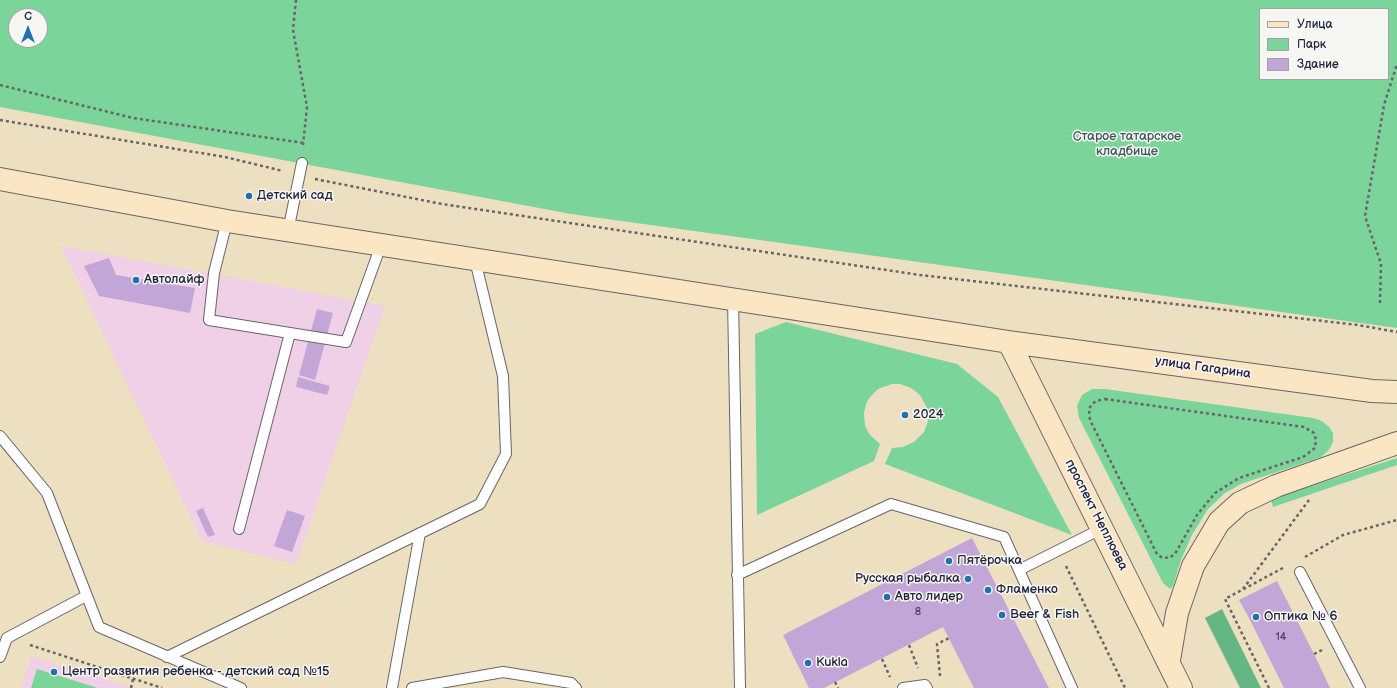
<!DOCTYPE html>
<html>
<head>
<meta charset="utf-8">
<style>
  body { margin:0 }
  #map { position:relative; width:1397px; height:688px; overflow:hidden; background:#ede0c0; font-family:"Balsamiq Sans",sans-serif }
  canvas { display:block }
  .legend { position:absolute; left:1259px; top:8px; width:130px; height:72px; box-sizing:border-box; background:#f6f6f2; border:1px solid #a1a1a9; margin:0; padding:5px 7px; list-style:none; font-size:12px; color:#22223b }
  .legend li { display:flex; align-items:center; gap:8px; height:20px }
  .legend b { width:20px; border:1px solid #a1a1a9 }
  .north { position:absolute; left:8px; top:8px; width:40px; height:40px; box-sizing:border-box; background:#f6f6f2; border:1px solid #a1a1a9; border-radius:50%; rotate:0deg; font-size:11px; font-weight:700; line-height:16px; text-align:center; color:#22223b }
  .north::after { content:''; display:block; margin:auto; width:14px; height:18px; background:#1f6fb2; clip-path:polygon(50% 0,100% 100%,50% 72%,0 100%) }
</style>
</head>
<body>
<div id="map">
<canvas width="1397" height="688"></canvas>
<ul class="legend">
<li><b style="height:5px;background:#fbe6c4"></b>Улица</li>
<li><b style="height:11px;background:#7bd49a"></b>Парк</li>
<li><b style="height:11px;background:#c2a6d7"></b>Здание</li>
</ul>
<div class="north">С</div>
</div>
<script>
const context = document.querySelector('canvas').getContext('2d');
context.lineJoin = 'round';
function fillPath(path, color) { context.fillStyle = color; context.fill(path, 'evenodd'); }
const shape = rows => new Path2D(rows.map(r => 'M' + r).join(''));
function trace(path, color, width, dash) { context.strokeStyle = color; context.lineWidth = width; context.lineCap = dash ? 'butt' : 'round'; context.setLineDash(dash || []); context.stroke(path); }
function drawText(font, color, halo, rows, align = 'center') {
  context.font = font + ' "Balsamiq Sans",sans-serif'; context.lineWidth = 3; context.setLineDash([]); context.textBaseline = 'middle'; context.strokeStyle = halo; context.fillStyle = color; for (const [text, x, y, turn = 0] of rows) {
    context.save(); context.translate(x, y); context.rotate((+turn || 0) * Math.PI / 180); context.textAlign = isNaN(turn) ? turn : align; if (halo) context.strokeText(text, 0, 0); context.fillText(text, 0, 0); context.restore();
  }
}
const built = shape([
  [61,246,385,306,296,564,202,541],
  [31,656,133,688,21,688]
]);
const green = shape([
  [0,0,1397,0,1397,328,571,214,0,107],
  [1260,9,1388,9,1388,79,1260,79],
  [16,16,40,16,40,40,16,40],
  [786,322,957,364,998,397,1072,535,885,464,892,448,903,447,914,442,924,432,928,421,927,408,920,395,911,388,900,384,892,384,878,389,870,397,866,404,864,413,865,426,870,435,880,444,874,461,757,515,755,334],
  [1092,389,1105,389,1313,418,1322,421,1329,427,1333,433,1333,442,1329,450,1321,457,1241,484,1225,493,1208,509,1192,535,1181,560,1173,586,1170,589,1163,583,1079,418,1077,406,1082,395],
  [1397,458,1397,465,1273,507,1271,499],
  [37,669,98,688,31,688]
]);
const forest = shape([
  [1222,609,1261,688,1240,688,1205,618]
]);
const building = shape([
  [109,258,116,275,195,288,190,313,99,296,84,266],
  [317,309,333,313,315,380,299,375],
  [298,377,330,386,327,395,296,387],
  [203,508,215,535,208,537,196,511],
  [287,510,305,516,292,552,274,546],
  [972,538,1049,688,974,688,943,627,824,688,809,688,783,635],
  [1277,581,1314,654,1330,688,1284,688,1250,620,1239,600]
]);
const path = shape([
  [296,0,293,30,307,107,303,145],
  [0,85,133,118,304,143],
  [0,120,225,157,283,171],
  [315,179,442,204,920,275,1358,325,1397,332],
  [1380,303,1381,264,1365,216,1384,105,1397,64],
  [1105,399,1304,427,1314,433,1316,440,1315,448,1303,457,1239,478,1215,493,1197,515,1175,554,1169,558,1161,557,1157,554,1090,420,1089,409,1092,404,1096,401,1105,399],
  [1305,557,1343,535,1397,520],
  [1066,566,1125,688],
  [1243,589,1309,500],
  [1294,618,1303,613],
  [30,645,162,688],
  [909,645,918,668],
  [1314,654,1322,650],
  [882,659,890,677],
  [940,676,937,644,949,638],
  [835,682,838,688],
  [131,688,133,679],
  [1269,688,1225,599,1283,568]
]);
const lane = shape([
  [227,221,214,273,209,320,346,342,381,245],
  [288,231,302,163],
  [733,298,740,688],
  [0,436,47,493,99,627,241,688],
  [239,529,290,333],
  [1019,570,1103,528],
  [1300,572,1360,688],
  [737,575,891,504,1004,537,1072,688],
  [0,657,7,638,86,596],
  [167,657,480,504,506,454,503,376,475,260],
  [392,688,420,533],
  [412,688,503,672,571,683,576,688],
  [903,688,925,685,927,688]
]);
const secondary = shape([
  [0,179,227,221,1009,342,1372,391,1397,392],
  [1009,342,1181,688],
  [1169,660,1177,613,1193,566,1219,522,1240,503,1276,486,1397,443]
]);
const markers = [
  [249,196,4,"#1f6fb2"],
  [136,280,4,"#1f6fb2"],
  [905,415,4,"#1f6fb2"],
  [949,561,4,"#1f6fb2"],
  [968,579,4,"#1f6fb2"],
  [988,590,4,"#1f6fb2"],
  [887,597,4,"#1f6fb2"],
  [1002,615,4,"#1f6fb2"],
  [1256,617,4,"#1f6fb2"],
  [808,663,4,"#1f6fb2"],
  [54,672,4,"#1f6fb2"]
];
const numberNames = [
  ["8",918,612],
  ["14",1281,637]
];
const parkNames = [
  ["Старое татарское",1127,137],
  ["кладбище",1127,152]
];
const poiNames = [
  ["Детский сад",257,196],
  ["Автолайф",144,280],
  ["2024",913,415],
  ["Пятёрочка",957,561],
  ["Русская рыбалка",960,579,"right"],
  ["Фламенко",996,590],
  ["Авто лидер",895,597],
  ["Beer & Fish",1010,615],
  ["Оптика № 6",1264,617],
  ["Kukla",816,663],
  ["Центр развития ребенка - детский сад №15",62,672]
];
const streetNames = [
  ["улица Гагарина",1203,368,8],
  ["проспект Неплюева",1096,515,63]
];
fillPath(built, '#efd0e6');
fillPath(green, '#7bd49a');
fillPath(forest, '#64b682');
fillPath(building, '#c2a6d7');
trace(lane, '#69646a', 12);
trace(secondary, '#69646a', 24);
trace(path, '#69646a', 2.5, [3, 3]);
trace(lane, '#fff', 10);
trace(secondary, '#fbe6c4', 22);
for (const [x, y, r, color] of markers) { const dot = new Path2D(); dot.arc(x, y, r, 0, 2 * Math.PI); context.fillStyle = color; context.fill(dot); trace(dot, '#f6f6f2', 1.5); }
drawText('11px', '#4a4362', null, numberNames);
drawText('13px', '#3d5758', '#f6f6f2', parkNames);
drawText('13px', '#22223b', '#f6f6f2', poiNames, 'left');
drawText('13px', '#22223b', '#f6f6f2', streetNames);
</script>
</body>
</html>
